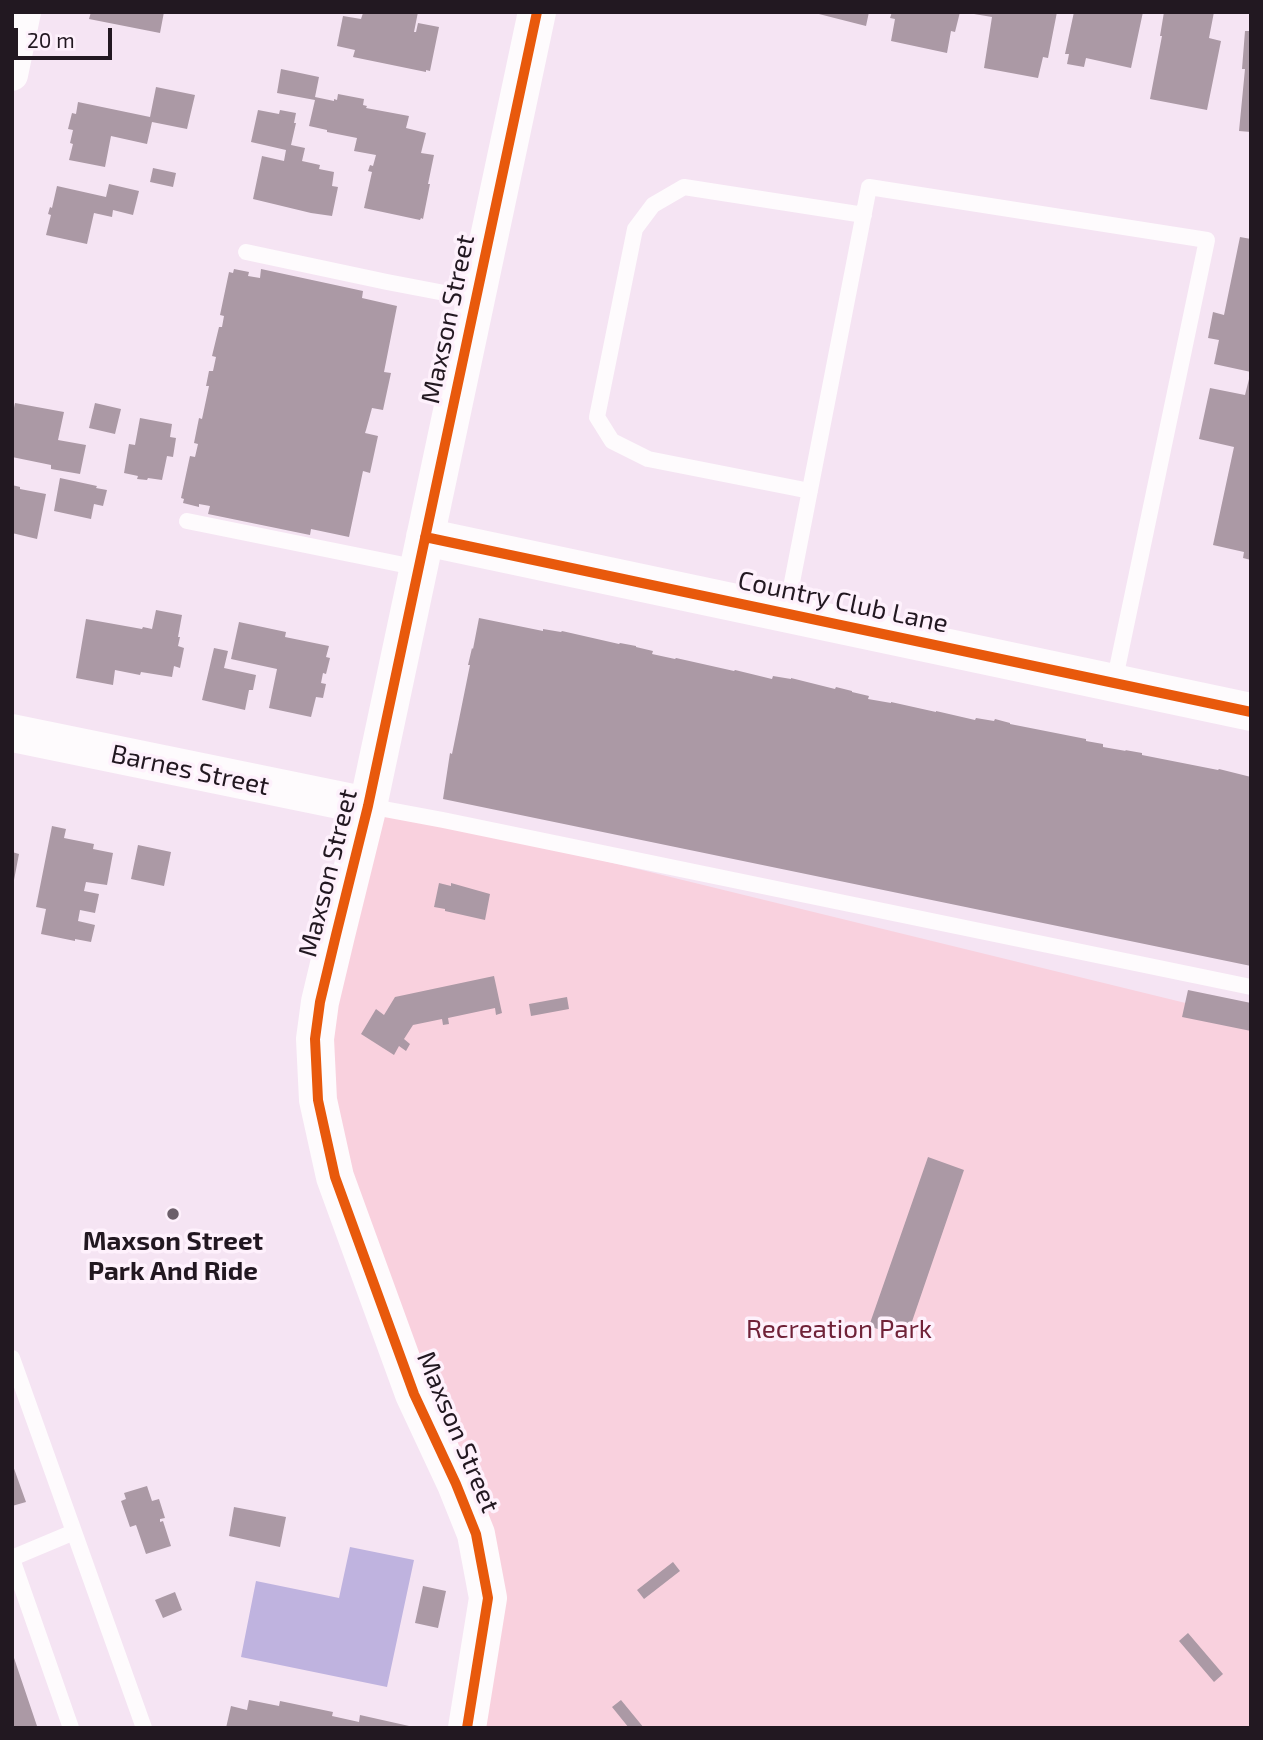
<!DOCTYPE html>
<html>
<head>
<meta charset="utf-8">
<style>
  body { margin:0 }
  #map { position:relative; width:1263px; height:1740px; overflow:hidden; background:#f5e4f3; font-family:"Exo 2",sans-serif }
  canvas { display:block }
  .frame { position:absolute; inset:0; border:14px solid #221821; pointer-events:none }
  .scale { position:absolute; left:14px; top:28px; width:98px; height:32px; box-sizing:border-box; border:4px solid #221821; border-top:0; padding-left:9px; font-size:21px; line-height:24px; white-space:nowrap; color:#221821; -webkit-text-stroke:5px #fef1fc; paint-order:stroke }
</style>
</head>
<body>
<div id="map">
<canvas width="1263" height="1740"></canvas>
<div class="frame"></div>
<div class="scale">20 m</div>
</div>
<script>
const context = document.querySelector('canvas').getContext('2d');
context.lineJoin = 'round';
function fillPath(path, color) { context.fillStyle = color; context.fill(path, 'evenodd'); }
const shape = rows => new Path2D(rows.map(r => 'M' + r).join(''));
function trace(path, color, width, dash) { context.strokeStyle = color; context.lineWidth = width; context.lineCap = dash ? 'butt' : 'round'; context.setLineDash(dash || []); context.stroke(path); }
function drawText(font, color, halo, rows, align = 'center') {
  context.font = font + ' "Exo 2",sans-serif'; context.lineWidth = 7; context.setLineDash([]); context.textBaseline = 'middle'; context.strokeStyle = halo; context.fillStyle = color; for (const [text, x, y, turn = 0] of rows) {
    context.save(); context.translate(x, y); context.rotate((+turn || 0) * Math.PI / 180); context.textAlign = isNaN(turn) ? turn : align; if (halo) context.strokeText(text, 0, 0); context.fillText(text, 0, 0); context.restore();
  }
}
const green = shape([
  [368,803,1251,1019,1251,1728,472,1728,495,1608,338,1160,321,1064]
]);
const water = shape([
  [350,1547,414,1560,387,1687,241,1657,256,1581,339,1598]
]);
const building = shape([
  [91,12,164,12,160,33,89,19],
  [364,12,418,12,414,32,416,32,418,23,439,27,430,71,426,70,426,72,353,57,355,50,337,46,343,16,361,19,363,13],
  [811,12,869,12,866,26],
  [892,12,960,12,955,32,951,31,947,53,891,41,895,19,890,18],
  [974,12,1057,12,1048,58,1043,57,1038,78,984,68,992,17,974,14],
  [1074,12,1143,12,1131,68,1086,58,1084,67,1067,64,1069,54,1065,54],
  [1164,12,1214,12,1209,38,1221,41,1207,110,1150,99,1162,36,1160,36],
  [1245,31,1251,31,1251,132,1239,131,1245,69,1242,69],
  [281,69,319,77,315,97,334,101,334,99,337,100,338,94,364,99,363,105,367,106,366,108,409,116,406,128,426,133,421,153,434,155,428,184,430,184,423,219,421,218,420,220,364,208,372,172,368,171,370,165,373,166,376,155,354,151,357,138,327,132,327,130,309,126,315,100,277,93],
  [156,87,195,95,187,129,152,122,147,144,111,136,105,167,69,160,73,144,70,143,73,130,68,129,72,113,76,114,78,102,150,117],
  [258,110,279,114,280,110,296,113,294,123,296,123,291,145,305,148,302,161,320,165,319,169,334,172,332,186,338,187,332,216,311,213,253,199,262,156,284,161,286,150,251,142],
  [153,168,176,173,173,187,150,182],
  [109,184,139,191,133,215,113,210,112,217,94,213,87,244,46,235,51,215,48,214,50,207,52,208,57,186,106,197],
  [1240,237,1251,239,1251,372,1214,364,1219,340,1208,338,1213,312,1224,315],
  [234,269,249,272,248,276,260,278,261,269,363,291,362,298,397,306,384,372,391,373,383,410,372,408,366,430,365,433,378,436,370,473,363,471,349,537,311,529,310,535,208,514,210,506,199,504,199,507,183,503,184,499,181,498,190,456,195,457,198,444,194,443,199,418,202,419,209,386,206,386,209,371,213,371,216,357,212,356,219,327,222,327,224,316,220,315,229,272,233,273],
  [1250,375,1251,375,1251,560,1243,558,1244,552,1213,545,1234,447,1199,439,1210,388,1245,395],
  [15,403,64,412,58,440,86,445,80,474,51,469,51,465,12,457,12,418],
  [95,403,121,409,115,434,89,428],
  [140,418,172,424,170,437,176,438,173,457,167,456,162,480,148,478,147,480,137,479,138,476,124,473,129,444,135,445],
  [60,478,97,486,96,488,107,490,103,506,94,504,91,519,54,511],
  [12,485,20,487,20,489,46,494,37,539,12,533],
  [156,610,182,615,178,637,180,637,178,646,184,648,180,668,174,666,172,677,141,672,140,675,115,670,113,685,76,678,86,619,142,629,143,627,152,629],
  [479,618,543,631,543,629,561,632,562,631,619,644,620,643,636,646,636,647,653,651,652,654,675,659,676,658,734,671,735,670,772,679,773,676,791,679,791,678,835,689,836,687,852,691,852,692,869,696,868,699,891,703,891,702,936,712,936,711,975,720,976,718,994,721,995,719,1010,723,1010,724,1086,739,1086,741,1103,744,1103,747,1126,751,1125,750,1142,753,1142,755,1218,770,1219,769,1251,777,1251,966,443,799,450,753,452,754,470,665,468,665,472,648,473,649],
  [239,622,286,632,285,637,329,646,326,657,330,658,326,674,323,673,321,683,326,684,323,698,316,697,311,717,269,708,277,669,231,659],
  [214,648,228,651,224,668,256,675,253,690,249,690,245,710,202,700],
  [52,826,66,829,64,838,94,844,93,849,113,853,107,885,86,882,84,891,99,894,95,913,80,910,78,921,95,925,91,942,75,939,75,941,41,934,46,909,36,907],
  [138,845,171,852,164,886,131,879],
  [12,852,19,854,14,880,12,880],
  [439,883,451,886,451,883,490,894,485,920,445,911,445,909,434,907],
  [494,976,502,1013,496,1015,495,1008,448,1018,449,1024,443,1025,442,1019,413,1025,404,1039,410,1044,406,1051,399,1046,394,1055,361,1034,376,1009,384,1015,395,997],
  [1188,990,1251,1003,1251,1031,1182,1017],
  [567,997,569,1009,531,1016,529,1004],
  [928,1157,964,1170,906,1339,869,1326],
  [12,1463,26,1502,12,1506],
  [147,1486,152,1501,159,1499,165,1518,160,1519,160,1522,163,1521,171,1546,146,1554,136,1525,130,1527,121,1501,126,1499,124,1493],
  [234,1507,286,1517,280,1547,229,1536],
  [673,1562,680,1571,644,1599,637,1590],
  [423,1586,446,1591,438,1628,415,1623],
  [175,1592,182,1610,163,1618,155,1600],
  [1188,1633,1223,1674,1214,1682,1179,1641],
  [13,1655,37,1726,33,1728,12,1728],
  [249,1700,279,1706,280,1701,333,1712,332,1716,359,1722,360,1715,418,1728,226,1728,231,1706,247,1710],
  [621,1700,644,1728,629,1728,612,1707]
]);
const lane = shape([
  [246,252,387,282,476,299],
  [810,491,648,459,612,441,597,417,635,229,653,205,684,187,864,215],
  [187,521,419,568],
  [786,613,869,187,1207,240,1114,683],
  [368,806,443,820,1251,987],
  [12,1358,144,1728],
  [12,1558,74,1532],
  [12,1559,71,1728]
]);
const street = shape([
  [12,75,25,12]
]);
const secondary = shape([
  [425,537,1251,712],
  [12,733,368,806],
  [467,1728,488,1598,476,1534,456,1484,414,1394,335,1177,318,1100,315,1039,320,1002,336,935,368,806,537,12]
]);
const cycleway = shape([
  [425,537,1251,712],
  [467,1728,488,1598,476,1534,456,1484,414,1394,335,1177,318,1100,315,1039,320,1002,336,935,368,806,537,12]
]);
const markers = [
  [173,1214,7,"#6c5f6a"]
];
const streetNames = [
  ["Maxson Street",448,319,-78],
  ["Country Club Lane",843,602,12],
  ["Barnes Street",190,770,12],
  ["Maxson Street",328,873,-76],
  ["Maxson Street",458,1432,67]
];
const poiNames = [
  ["Maxson Street",173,1241],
  ["Park And Ride",173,1271]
];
const parkNames = [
  ["Recreation Park",839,1329]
];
fillPath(green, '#f9d1de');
fillPath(water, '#bfb3df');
fillPath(building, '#ab99a5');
trace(lane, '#fefbfd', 16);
trace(street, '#fefbfd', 32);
trace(secondary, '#fefbfd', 38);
trace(cycleway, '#e8590c', 10);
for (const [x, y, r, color] of markers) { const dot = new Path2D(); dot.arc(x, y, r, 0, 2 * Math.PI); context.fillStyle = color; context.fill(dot); trace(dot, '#fef1fc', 2.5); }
drawText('26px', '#221821', '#fef1fc', streetNames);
drawText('bold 26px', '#221821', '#fef1fc', poiNames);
drawText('26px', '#702238', '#fef1fc', parkNames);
</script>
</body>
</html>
